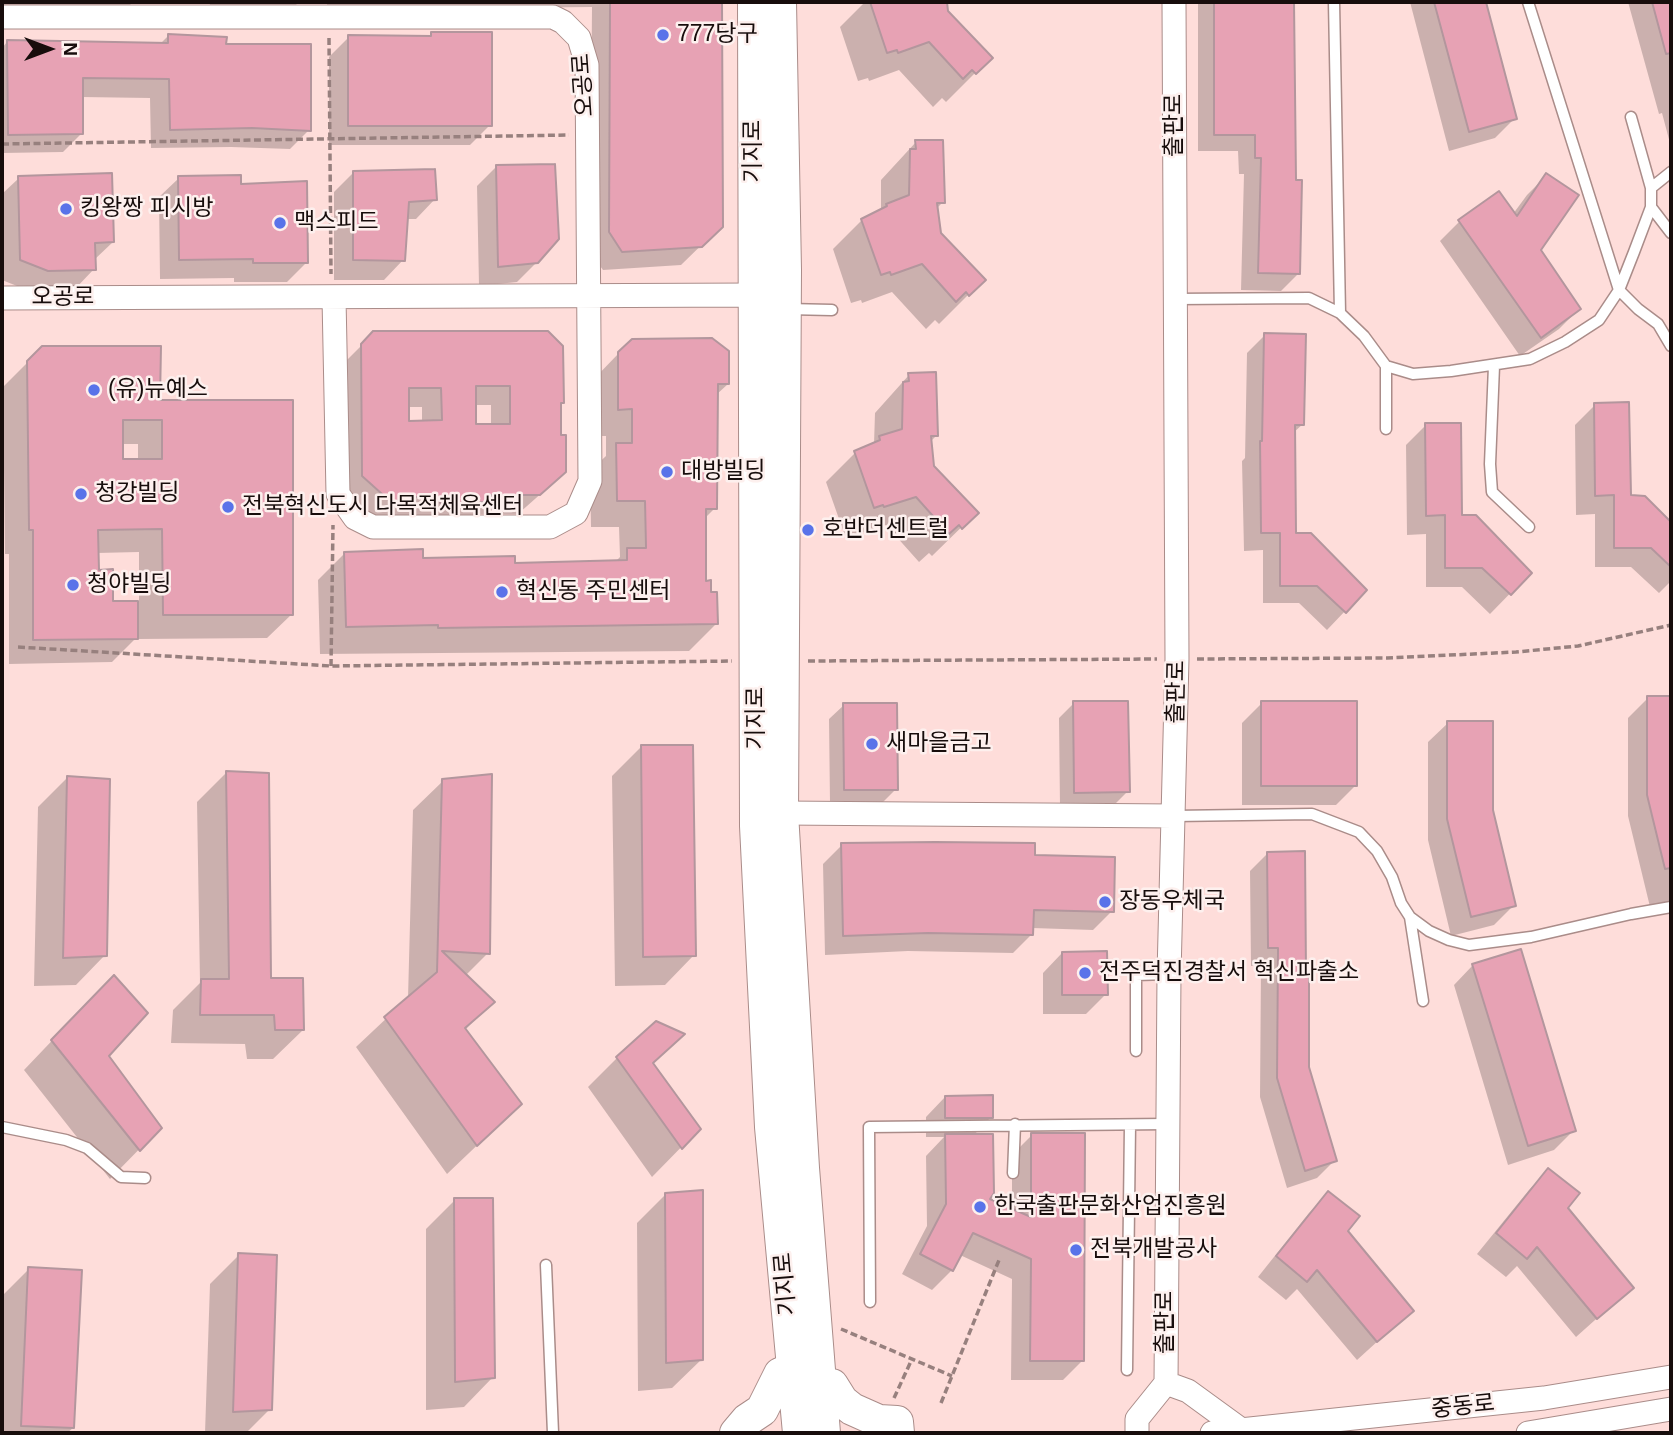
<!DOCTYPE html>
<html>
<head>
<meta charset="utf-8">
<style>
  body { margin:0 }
  #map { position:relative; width:1673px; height:1435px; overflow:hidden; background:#feddda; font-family:Helvetica,sans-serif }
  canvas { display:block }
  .frame { position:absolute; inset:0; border:4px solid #170d0c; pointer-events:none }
  .north { position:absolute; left:14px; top:14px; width:70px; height:70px; -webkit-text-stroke:5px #fdf0ee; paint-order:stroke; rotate:90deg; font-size:19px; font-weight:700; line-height:28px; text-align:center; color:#170d0c }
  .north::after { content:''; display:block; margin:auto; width:24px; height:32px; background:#170d0c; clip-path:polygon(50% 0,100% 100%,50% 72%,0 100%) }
</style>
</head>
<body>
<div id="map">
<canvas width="1673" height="1435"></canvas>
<div class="frame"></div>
<div class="north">N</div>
</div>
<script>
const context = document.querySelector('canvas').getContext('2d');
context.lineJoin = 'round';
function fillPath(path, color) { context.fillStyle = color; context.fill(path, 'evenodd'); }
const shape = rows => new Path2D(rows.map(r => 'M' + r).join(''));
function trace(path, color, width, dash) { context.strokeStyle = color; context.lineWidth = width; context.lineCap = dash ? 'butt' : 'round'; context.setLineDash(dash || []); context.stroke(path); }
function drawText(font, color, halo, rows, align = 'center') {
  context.font = font + ' Helvetica,"Noto Sans KR",sans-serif'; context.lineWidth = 5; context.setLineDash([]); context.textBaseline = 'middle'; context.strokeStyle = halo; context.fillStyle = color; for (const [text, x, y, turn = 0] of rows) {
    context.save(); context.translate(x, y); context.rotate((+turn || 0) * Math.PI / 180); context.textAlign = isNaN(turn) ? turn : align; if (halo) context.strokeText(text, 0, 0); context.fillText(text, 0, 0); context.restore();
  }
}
const shadow = shape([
  [2,2,133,2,127,8,2,7],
  [210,2,299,2,282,19,209,19],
  [327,2,721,2,721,226,681,265,603,270,590,252,592,7,389,9,327,12],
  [865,2,945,2,946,12,990,58,946,102,942,98,933,107,899,70,869,81,868,78,858,81,840,27],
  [1198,2,1293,2,1294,181,1298,274,1281,291,1241,290,1244,174,1239,174,1238,151,1198,151],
  [1410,2,1484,2,1515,118,1495,138,1449,151],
  [1628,2,1671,2,1671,147,1662,113,1659,114],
  [432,34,490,125,470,145,329,145,329,57,349,37,428,38],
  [169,35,225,46,309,130,290,149,231,147,151,148,150,98,81,97,82,133,63,152,2,153,2,48,7,42,159,45],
  [916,142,943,202,936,209,939,234,983,280,939,324,935,320,926,329,892,292,862,303,861,300,851,303,833,249,862,220,881,211,881,180],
  [497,166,537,262,517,282,479,286,477,186],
  [354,172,435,199,416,219,406,219,403,260,384,280,334,280,334,192],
  [1547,175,1538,250,1579,309,1559,329,1520,356,1440,241,1460,221,1513,214,1527,195],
  [19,178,113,242,94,260,94,269,75,289,27,290,2,280,2,194],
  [179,178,239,185,306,263,287,282,234,282,234,278,160,279,159,197],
  [374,333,562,402,560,405,544,491,518,514,476,514,470,521,421,522,421,515,392,516,372,522,343,496,342,365],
  [474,405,491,405,491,426,474,426],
  [407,407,422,407,422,423,407,423],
  [1265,335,1303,424,1293,433,1295,535,1365,590,1327,630,1299,603,1263,603,1263,550,1244,551,1242,461,1245,458,1247,353],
  [42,348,159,402,292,614,267,638,139,639,139,635,112,662,9,664,9,554,5,554,3,387],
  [121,444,138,444,138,460,122,460],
  [139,552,139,603,112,603,97,571,97,553],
  [619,353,728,384,716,395,715,508,704,519,705,582,716,624,689,651,320,654,318,580,345,553,514,564,615,562,620,557,619,527,591,527,590,471,606,456,606,436,592,436,592,381],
  [909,375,937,435,930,442,933,467,976,513,932,556,929,553,919,562,886,525,855,535,854,533,845,536,826,482,855,453,874,444,875,413],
  [1595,405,1629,497,1644,497,1671,524,1671,581,1659,593,1631,567,1595,567,1595,514,1576,515,1575,425],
  [1426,425,1460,517,1530,573,1490,614,1462,587,1426,587,1426,534,1407,535,1406,445],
  [1648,698,1671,698,1671,906,1651,911,1628,816,1628,718],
  [1074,703,1128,791,1113,806,1060,807,1059,718],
  [1262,703,1355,786,1336,805,1242,805,1242,723],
  [844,705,896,789,881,804,830,804,829,719],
  [1448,723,1491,810,1514,905,1494,925,1451,936,1428,840,1428,742],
  [641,747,694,955,665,985,615,986,612,776],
  [226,773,269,980,303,1030,273,1059,247,1059,245,1044,171,1043,173,1010,200,983,197,802],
  [67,778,105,955,76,985,34,986,38,807],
  [443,781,488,953,465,976,492,1002,465,1030,490,1133,447,1174,356,1047,408,998,413,810],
  [842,845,1033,856,1112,911,1093,930,1032,928,1032,934,1013,953,908,951,825,955,823,864],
  [1268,853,1307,1067,1335,1160,1317,1178,1287,1188,1260,1097,1261,965,1251,966,1250,871],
  [1062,953,1106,994,1086,1014,1043,1014,1043,973],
  [1473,965,1574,1130,1554,1150,1508,1165,1454,985],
  [85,1006,106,1056,160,1128,110,1179,24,1070],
  [617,1058,652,1064,699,1129,652,1177,588,1087],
  [945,1097,991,1117,973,1136,988,1200,1012,1210,1012,1155,1032,1135,1083,1360,1063,1380,1011,1380,1012,1279,960,1255,952,1270,932,1290,902,1274,927,1226,926,1156,944,1137,926,1137,926,1117],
  [1548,1170,1565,1208,1632,1287,1576,1337,1517,1266,1506,1277,1477,1254,1529,1190],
  [1329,1193,1346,1231,1412,1310,1357,1360,1297,1289,1286,1300,1258,1277,1309,1213],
  [666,1194,702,1359,672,1388,638,1391,637,1223],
  [455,1200,493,1377,464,1407,426,1410,426,1229],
  [239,1255,270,1409,246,1433,205,1433,210,1284],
  [29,1269,73,1428,67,1433,2,1433,2,1296]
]);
const building = shape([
  [610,2,722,2,723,227,702,247,622,252,609,232,610,2],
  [870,2,947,2,948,11,993,58,976,74,972,70,963,79,929,42,898,53,897,50,887,53,870,2],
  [1214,2,1294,2,1296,180,1302,180,1300,274,1258,273,1261,158,1255,158,1255,135,1214,135,1214,2],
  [1434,2,1486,2,1517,119,1469,132,1434,2],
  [1652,2,1671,2,1671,53,1666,54,1652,2],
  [431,32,492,32,492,126,348,126,348,35,431,36,431,32],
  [168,34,227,37,226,44,311,44,311,131,252,128,170,130,169,79,83,78,83,134,8,135,7,40,168,43,168,34],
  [915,140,943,140,945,203,937,203,941,233,986,280,969,296,966,292,956,302,922,264,891,275,890,272,881,275,861,219,887,206,886,204,909,195,910,149,916,149,915,140],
  [555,164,559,239,538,263,498,267,496,165,555,164],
  [435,169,437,200,409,202,405,261,353,260,353,171,435,169],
  [112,173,114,242,95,243,96,270,48,271,20,260,18,176,112,173],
  [1546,173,1579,195,1541,250,1581,309,1541,338,1458,220,1499,191,1517,216,1546,173],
  [241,175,241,184,307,181,308,263,253,263,253,259,179,260,178,176,241,175],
  [373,331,548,331,563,346,564,403,561,403,561,435,566,435,566,472,540,495,491,495,491,502,440,503,440,497,408,497,408,503,392,503,362,476,361,344,373,331],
  [476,386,510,386,510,424,476,424,476,386],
  [409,388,441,388,442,420,409,421,409,388],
  [1264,333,1306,334,1304,425,1295,425,1296,533,1311,533,1367,590,1346,613,1317,586,1280,586,1280,533,1261,533,1260,441,1262,441,1264,333],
  [712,338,729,351,729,384,718,384,717,509,706,509,706,581,711,580,711,592,717,592,718,624,438,628,438,625,346,627,344,552,423,549,423,558,515,556,515,563,627,560,627,548,646,548,645,501,617,501,616,443,632,443,632,409,618,410,618,352,632,339,712,338],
  [42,346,161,346,160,400,293,400,293,615,163,615,162,529,98,530,99,570,113,569,113,601,138,601,138,639,33,640,33,530,29,530,27,361,42,346],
  [123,420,162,420,162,459,123,459,123,420],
  [936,372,938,436,931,436,934,466,979,513,962,529,959,525,949,534,916,497,884,507,883,505,874,508,854,451,880,440,879,436,902,429,903,382,909,381,908,373,936,372],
  [1629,402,1631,495,1645,496,1671,522,1671,567,1651,548,1614,548,1614,495,1595,496,1594,403,1629,402],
  [1425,423,1461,423,1462,515,1476,515,1532,573,1511,595,1482,568,1445,568,1445,515,1426,516,1425,423],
  [1647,696,1671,696,1671,868,1665,869,1647,795,1647,696],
  [1073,701,1128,701,1130,792,1074,793,1073,701],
  [1261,701,1357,701,1357,786,1261,786,1261,701],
  [843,703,897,703,898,790,844,790,843,703],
  [1447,721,1493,721,1493,810,1516,906,1471,917,1447,819,1447,721],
  [641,745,693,745,696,956,643,957,641,745],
  [226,771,269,773,271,978,303,978,304,1030,275,1030,274,1015,200,1015,201,979,229,979,226,771],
  [492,774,490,954,442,951,495,1002,465,1028,522,1104,477,1146,384,1017,437,972,442,779,492,774],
  [67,776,110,779,107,956,63,958,67,776],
  [935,842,1035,843,1035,855,1115,857,1114,912,1034,910,1033,935,928,933,843,936,841,843,935,842],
  [1305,851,1306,974,1309,974,1309,1067,1337,1161,1305,1171,1277,1078,1278,948,1268,948,1267,852,1305,851],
  [1521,949,1576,1131,1528,1146,1472,964,1521,949],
  [1107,951,1108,995,1062,995,1062,952,1107,951],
  [114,975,148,1013,109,1056,162,1128,140,1151,51,1040,114,975],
  [656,1021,685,1034,653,1063,701,1129,682,1149,616,1057,656,1021],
  [993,1095,993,1118,945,1118,945,1096,993,1095],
  [1031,1133,1085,1133,1084,1361,1030,1361,1031,1259,973,1233,953,1271,920,1254,946,1204,945,1134,993,1134,994,1193,990,1199,1031,1217,1031,1133],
  [1548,1168,1580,1193,1568,1208,1634,1288,1597,1319,1537,1247,1527,1259,1496,1233,1548,1168],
  [703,1190,703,1360,666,1363,665,1193,703,1190],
  [1328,1191,1360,1216,1348,1231,1414,1311,1377,1342,1317,1270,1307,1282,1276,1256,1328,1191],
  [454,1198,493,1198,495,1378,455,1382,454,1198],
  [238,1253,277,1255,272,1410,233,1412,238,1253],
  [28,1267,82,1270,74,1428,21,1426,28,1267]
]);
const path = shape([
  [329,38,331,274],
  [2,144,569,135],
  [18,647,331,666,732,661],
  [1197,659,1387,658,1516,652,1578,646,1671,625],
  [808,661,1157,659],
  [331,666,333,525],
  [841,1329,952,1376],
  [894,1398,912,1359],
  [941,1403,999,1260]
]);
const lane = shape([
  [1334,2,1340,313],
  [1528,2,1619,290,1638,309,1658,324,1671,346],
  [1631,117,1651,188],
  [1651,207,1671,233],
  [1175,299,1309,298,1340,313,1364,336,1386,366,1413,374,1451,371,1530,359,1565,342,1599,320,1619,290,1634,252,1651,207,1651,188,1671,172],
  [787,309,832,310],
  [1386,366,1386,429],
  [1494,366,1490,464,1492,492,1529,527],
  [1174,816,1312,814,1359,832,1377,851,1392,877,1401,903,1410,917,1429,931,1449,940,1469,945,1531,937,1631,914,1671,907],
  [1410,917,1423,1001],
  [1136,1051,1136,975,1169,974],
  [2,1127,66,1140,87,1148,121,1177,145,1178],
  [1013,1173,1015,1124],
  [546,1265,553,1433],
  [870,1302,869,1127,1167,1124],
  [1127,1370,1130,1125]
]);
const street = shape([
  [2,17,553,17,563,22,579,38,587,65,590,481,576,513,550,527,373,527,355,518,338,494,334,298],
  [2,298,755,295,767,301],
  [782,813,1174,816],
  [1166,1383,1188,1391,1243,1431],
  [1137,1433,1137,1419,1166,1383,1169,974,1177,659,1174,2],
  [1212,1433,1544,1398,1671,1377],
  [1528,1433,1671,1409]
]);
const secondary = shape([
  [754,2,756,826,771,1127,799,1433],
  [780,2,785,270,782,813,803,1168,824,1433],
  [820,1383,832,1385,842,1401,852,1409,879,1421,897,1422,898,1433],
  [736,1433,747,1420,762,1410,780,1374,793,1368]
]);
const markers = [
  [663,35,7,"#5973e9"],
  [66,209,7,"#5973e9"],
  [280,223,7,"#5973e9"],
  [94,390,7,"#5973e9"],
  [667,472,7,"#5973e9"],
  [81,494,7,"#5973e9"],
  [228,507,7,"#5973e9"],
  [808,530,7,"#5973e9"],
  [73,585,7,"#5973e9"],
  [502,592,7,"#5973e9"],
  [872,744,7,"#5973e9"],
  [1105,902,7,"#5973e9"],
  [1085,973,7,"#5973e9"],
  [980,1207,7,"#5973e9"],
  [1076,1250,7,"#5973e9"]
];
const poiNames = [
  ["777당구",677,35],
  ["킹왕짱 피시방",80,209],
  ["맥스피드",294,223],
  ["(유)뉴예스",108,390],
  ["대방빌딩",681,472],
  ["청강빌딩",95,494],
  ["전북혁신도시 다목적체육센터",242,507],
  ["호반더센트럴",822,530],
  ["청야빌딩",87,585],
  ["혁신동 주민센터",516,592],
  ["새마을금고",886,744],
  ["장동우체국",1119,902],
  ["전주덕진경찰서 혁신파출소",1099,973],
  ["한국출판문화산업진흥원",994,1207],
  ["전북개발공사",1090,1250]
];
const streetNames = [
  ["오공로",584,85,-94],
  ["출판로",1175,125,-90],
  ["기지로",754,151,-90],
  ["오공로",63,298],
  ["출판로",1177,692,-89],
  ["기지로",757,718,-90],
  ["기지로",786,1284,-95],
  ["출판로",1166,1322,-90],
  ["중동로",1463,1407,-6]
];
fillPath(shadow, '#0003');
fillPath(building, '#e7a2b4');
trace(building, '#b3969d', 2);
trace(lane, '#aa8c89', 13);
trace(street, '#aa8c89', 25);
trace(secondary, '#aa8c89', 34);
trace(path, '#97807e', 3.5, [7, 3.5]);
trace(lane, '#fff', 10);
trace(street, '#fff', 23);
trace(secondary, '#fff', 32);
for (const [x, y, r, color] of markers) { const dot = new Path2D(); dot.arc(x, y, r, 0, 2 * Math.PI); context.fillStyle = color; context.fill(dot); trace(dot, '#fdf0ee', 2.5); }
drawText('23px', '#170d0c', '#fdf0ee', poiNames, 'left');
drawText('23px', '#170d0c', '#fdf0ee', streetNames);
</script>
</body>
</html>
